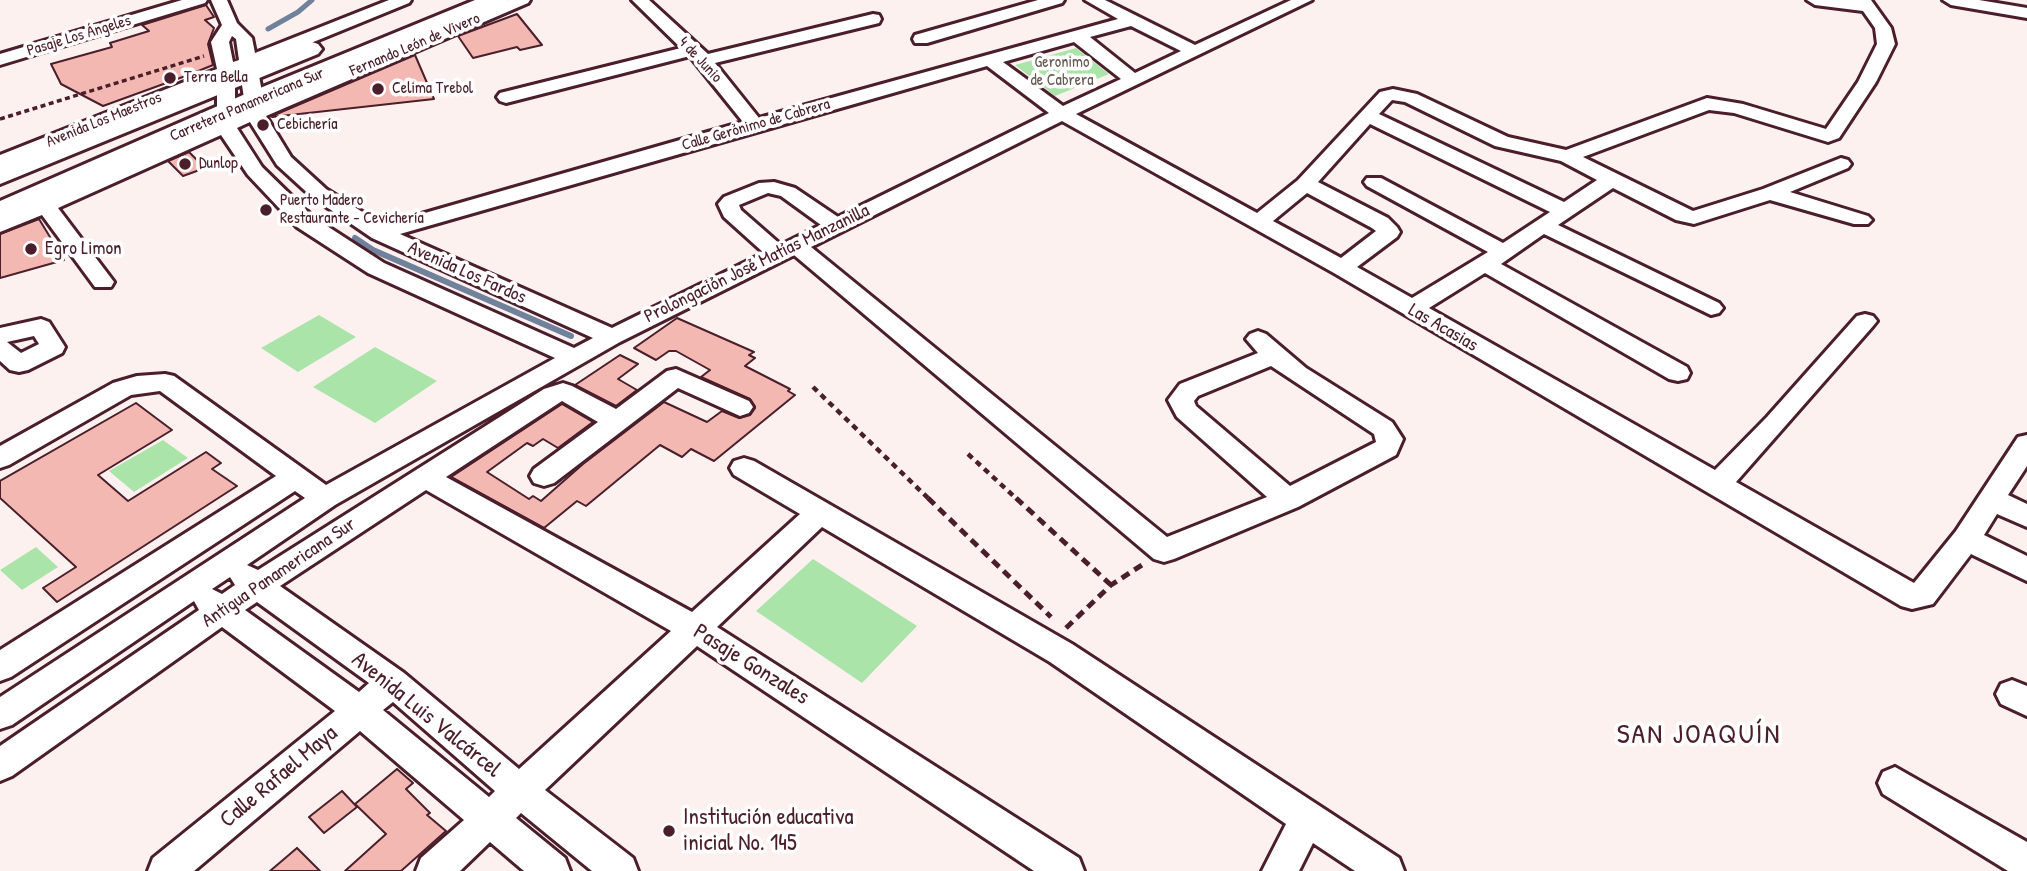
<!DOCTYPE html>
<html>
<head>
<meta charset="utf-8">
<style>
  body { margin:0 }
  canvas { display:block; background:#fdf1f0 }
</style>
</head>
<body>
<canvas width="2027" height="871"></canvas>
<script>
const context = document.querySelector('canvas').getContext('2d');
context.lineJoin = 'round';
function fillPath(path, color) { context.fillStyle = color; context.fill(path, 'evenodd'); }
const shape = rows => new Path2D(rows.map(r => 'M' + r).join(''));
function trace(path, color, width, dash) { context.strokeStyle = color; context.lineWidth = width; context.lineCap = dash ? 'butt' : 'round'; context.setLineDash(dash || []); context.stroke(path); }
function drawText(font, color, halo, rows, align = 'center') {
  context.font = font + ' "Patrick Hand",sans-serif'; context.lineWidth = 7; context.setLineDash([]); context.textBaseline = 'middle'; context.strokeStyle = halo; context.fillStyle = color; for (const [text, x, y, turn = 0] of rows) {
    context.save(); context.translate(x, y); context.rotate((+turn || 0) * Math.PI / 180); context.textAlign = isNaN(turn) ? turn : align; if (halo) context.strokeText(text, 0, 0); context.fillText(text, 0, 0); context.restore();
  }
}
const green = shape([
  [1076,48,1109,74,1055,96,1015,65],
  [319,315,356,337,298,372,261,348],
  [375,347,437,381,375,423,313,387],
  [163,440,188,458,134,492,109,471],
  [36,547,58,567,22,590,0,570],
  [813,559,917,626,862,683,756,611]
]);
const streamFar1 = shape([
  [268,29,298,12,312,0]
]);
const stream = shape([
  [355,238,373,250,571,336]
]);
const building = shape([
  [206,5,214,17,205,20,214,28,208,44,213,65,191,74,103,106,61,84,51,64,112,47,110,43,149,31,142,25,206,5],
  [517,14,542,45,520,50,517,47,473,58,458,36,517,14],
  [415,55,434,99,272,117,272,116,415,55],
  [189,152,205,168,183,176,168,161,189,152],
  [39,219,64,260,0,278,0,234,39,219],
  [677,318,754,352,749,355,755,358,745,366,790,389,788,391,795,395,714,461,691,449,682,457,660,445,586,506,577,501,544,528,451,477,562,404,593,422,558,448,543,439,533,446,527,443,487,472,529,499,533,496,541,501,583,464,664,402,707,422,722,411,739,418,750,415,755,408,750,399,701,377,710,370,676,351,669,351,656,360,634,348,677,318],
  [620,355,638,364,618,379,637,390,616,406,575,385,620,355],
  [136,403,172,430,98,475,128,501,206,452,221,463,212,469,237,486,57,602,43,588,76,567,0,498,0,481,136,403],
  [397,769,413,783,406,789,430,813,427,815,446,831,401,871,345,871,386,834,355,804,397,769],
  [342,791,357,807,324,833,309,817,342,791],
  [297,848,320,871,270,871,297,848]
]);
const pathFar2 = shape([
  [0,119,204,56]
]);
const pathFar1 = shape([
  [813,387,930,500],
  [968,454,1018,500]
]);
const path = shape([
  [928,498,1051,617],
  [1016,498,1111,585],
  [1066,628,1111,585,1145,563]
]);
const minor = shape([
  [182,0,207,0,205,3,0,65,0,54,182,0],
  [211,0,227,0,237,23,252,38,255,53,389,0,411,0,409,3,257,65,264,103,508,0,530,0,528,3,266,116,291,157,326,189,383,225,743,122,690,56,506,103,500,101,497,97,500,93,681,48,632,0,649,0,708,54,873,14,879,15,881,19,879,23,715,63,759,118,1118,19,1085,0,1105,0,1195,45,1291,0,1312,0,1076,114,1257,213,1298,180,1380,92,1393,89,1417,94,1508,137,1566,150,1707,98,1743,104,1826,129,1858,82,1877,44,1875,28,1863,11,1815,5,1807,0,1871,0,1891,28,1895,44,1876,82,1839,138,1828,142,1734,113,1709,110,1583,157,1693,211,1763,189,1841,158,1848,160,1851,164,1848,168,1790,192,1868,216,1872,220,1868,224,1854,224,1770,200,1694,224,1676,220,1613,188,1558,225,1719,303,1723,308,1719,313,1711,315,1544,234,1501,264,1687,367,1690,373,1687,379,1678,381,1669,379,1485,273,1429,308,1715,470,1767,417,1857,316,1865,314,1873,316,1877,321,1873,326,1736,482,1914,583,1956,531,2018,437,2027,435,2027,466,2008,495,2027,504,2027,527,1997,514,1984,535,2027,556,2027,581,1971,554,1933,604,1912,609,1901,606,1334,273,1062,121,811,247,1167,537,1267,497,1177,417,1168,400,1180,384,1258,353,1246,339,1250,334,1258,331,1266,334,1306,368,1392,422,1403,439,1396,455,1298,507,1174,559,1164,562,1154,559,794,255,620,342,335,505,247,565,258,570,544,389,563,383,572,386,616,409,667,371,676,369,749,401,753,407,749,413,740,416,678,388,554,483,544,486,534,483,530,476,534,469,598,422,562,401,446,477,692,612,800,514,734,475,730,468,734,461,744,458,754,461,1072,644,1399,858,1404,871,1355,871,1313,843,1299,871,1262,871,1286,824,1050,662,822,527,717,627,1079,858,1084,871,1034,871,697,646,545,790,633,858,638,871,592,871,521,813,516,818,565,858,570,871,524,871,490,842,460,871,416,871,421,858,464,820,360,731,194,871,148,871,153,858,335,711,222,627,12,776,0,781,0,746,199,610,194,601,12,725,0,729,0,697,305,498,295,491,11,677,0,681,0,650,276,476,160,391,131,395,9,465,0,468,0,446,113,383,137,376,165,374,174,376,326,485,555,358,368,273,297,227,248,175,221,135,58,208,114,282,111,287,95,287,42,215,0,232,0,218,217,123,217,81,0,168,0,155,217,69,211,42,222,25,211,0],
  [1131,26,1181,51,1135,73,1090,37,1131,26],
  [232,36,236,39,239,60,233,62,229,42,232,36],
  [1074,42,1121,79,1063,106,1003,62,1074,42],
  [987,66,1049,113,838,217,795,188,774,182,759,183,724,197,718,204,724,217,764,253,612,328,400,234,987,66],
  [240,72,246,111,235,115,235,74,240,72],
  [1392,100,1405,102,1495,146,1561,161,1597,180,1564,202,1379,114,1392,100],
  [250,122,277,165,312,197,372,238,593,338,574,348,384,263,313,217,262,167,237,128,250,122],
  [1370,124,1550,212,1503,243,1381,178,1367,178,1364,182,1367,186,1488,252,1412,298,1357,267,1397,237,1400,232,1397,227,1388,218,1318,182,1370,124],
  [768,193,781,196,821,225,781,245,741,210,739,205,768,193],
  [1307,193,1372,228,1376,231,1341,258,1273,221,1307,193],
  [1271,366,1374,434,1376,442,1290,486,1196,406,1194,401,1198,396,1271,366],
  [426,490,671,631,519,769,404,673,280,586,426,490],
  [230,577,235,585,222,594,212,589,230,577],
  [257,602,369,683,359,692,245,610,257,602],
  [393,702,495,791,489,797,383,710,393,702],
  [1038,0,1064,0,1062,3,927,43,915,43,913,39,915,35,1038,0],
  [1943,0,1979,0,2027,8,2027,18,1951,5,1943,0],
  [41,319,49,322,65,347,62,353,28,370,19,372,10,370,0,361,0,328,41,319],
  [34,336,39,344,21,353,7,342,34,336],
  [2012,680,2027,686,2027,716,2001,704,1996,694,2001,684,2012,680],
  [1895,767,2027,842,2027,871,2008,871,1883,794,1878,783,1883,772,1895,767]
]);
const highway = shape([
  [475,0,508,0,504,5,0,221,0,201,243,95,475,0],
  [309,41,318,44,322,49,318,54,0,184,0,165,309,41]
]);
const markers = [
  [170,78,7,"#4a1f2b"],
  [378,89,7,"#4a1f2b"],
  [263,125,7,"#4a1f2b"],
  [185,164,7,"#4a1f2b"],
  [266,210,7,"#4a1f2b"],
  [31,249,7,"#4a1f2b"],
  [669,831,7,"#4a1f2b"]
];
const farStreetnames = [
  ["Pasaje Los Ángeles",79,36,-17],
  ["Fernando León de Vivero",415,45,-23],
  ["4 de Junio",700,60,47],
  ["Carretera Panamericana Sur",247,105,-23],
  ["Avenida Los Maestros",104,120,-22],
  ["Calle Gerónimo de Cabrera",756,125,-16]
];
const farParknames = [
  ["Geronimo",1062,63],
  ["de Cabrera",1062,81]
];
const farPoinames = [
  ["Terra Bella",184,78],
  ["Celima Trebol",392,89],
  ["Cebichería",277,125],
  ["Dunlop",199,164],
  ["Puerto Madero",280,201],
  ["Restaurante - Cevichería",280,219]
];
const poiNames = [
  ["Egro Limon",45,249]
];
const streetNames = [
  ["Prolongación José Matías Manzanilla",757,264,-26],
  ["Avenida Los Fardos",467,273,24],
  ["Las Acasias",1443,328,30],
  ["Antigua Panamericana Sur",279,573,-34]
];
const nearStreetnames = [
  ["Pasaje Gonzales",751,665,32],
  ["Avenida Luis Valcárcel",426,715,39],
  ["Calle Rafael Maya",279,777,-40]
];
const nearPoinames = [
  ["Institución educativa",683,818],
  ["inicial No. 145",683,844]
];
const nearQuarternames = [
  ["SAN JOAQUÍN",1699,736]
];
fillPath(green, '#abe4a9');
trace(streamFar1, '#70819c', 5);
trace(stream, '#70819c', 6);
fillPath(building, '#f4b8b3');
trace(building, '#4a1f2b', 2);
trace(minor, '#4a1f2b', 6);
trace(highway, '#4a1f2b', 6);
trace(pathFar2, '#4a1f2b', 3.5, [5, 3.5]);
trace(pathFar1, '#4a1f2b', 4.5, [6, 5]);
trace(path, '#4a1f2b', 5, [9, 6]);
fillPath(minor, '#fff');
fillPath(highway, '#fff');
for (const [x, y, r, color] of markers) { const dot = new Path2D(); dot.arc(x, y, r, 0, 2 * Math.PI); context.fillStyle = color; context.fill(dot); trace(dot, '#fff', 2.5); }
drawText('16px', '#4a1f2b', '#fff', farStreetnames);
drawText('16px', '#675a51', '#fff', farParknames);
drawText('16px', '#4a1f2b', '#fff', farPoinames, 'left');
drawText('19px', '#4a1f2b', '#fff', poiNames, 'left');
drawText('19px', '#4a1f2b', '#fff', streetNames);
drawText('23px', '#4a1f2b', '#fff', nearStreetnames);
drawText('23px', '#4a1f2b', '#fff', nearPoinames, 'left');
context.letterSpacing = '2px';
drawText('28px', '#4a1f2b', '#fff', nearQuarternames);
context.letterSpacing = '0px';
</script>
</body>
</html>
